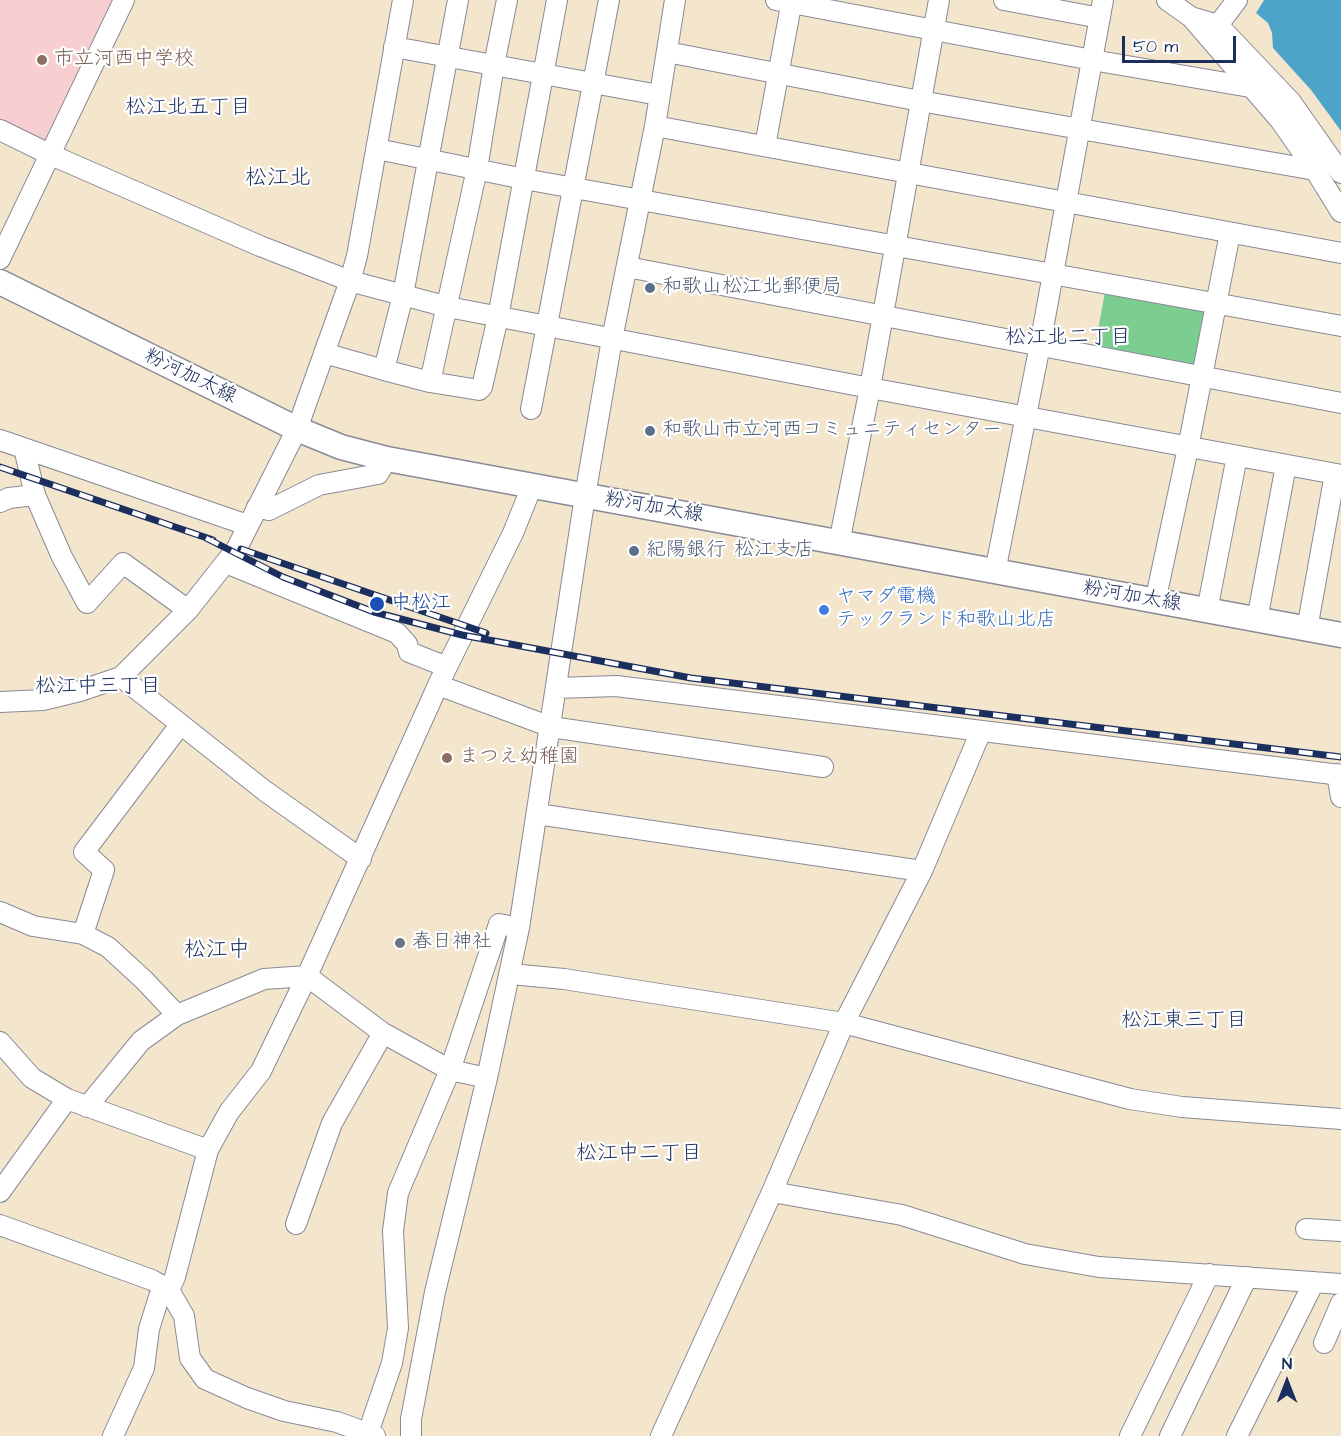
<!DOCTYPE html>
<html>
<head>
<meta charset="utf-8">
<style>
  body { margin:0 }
  #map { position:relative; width:1341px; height:1436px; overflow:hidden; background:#f4e6cd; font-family:"Architects Daughter",sans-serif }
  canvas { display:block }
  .north { position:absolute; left:1257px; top:1352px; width:60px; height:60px; -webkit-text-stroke:4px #fff; paint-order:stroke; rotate:0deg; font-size:16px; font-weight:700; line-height:24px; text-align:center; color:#1b2f5e }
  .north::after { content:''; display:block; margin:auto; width:21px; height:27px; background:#1b2f5e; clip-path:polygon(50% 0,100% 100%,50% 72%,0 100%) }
  .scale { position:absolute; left:1122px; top:36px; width:114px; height:27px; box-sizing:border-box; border:3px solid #1b2f5e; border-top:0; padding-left:8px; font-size:18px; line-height:21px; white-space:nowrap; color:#1b2f5e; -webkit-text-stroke:4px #fff; paint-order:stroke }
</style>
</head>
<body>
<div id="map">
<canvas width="1341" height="1436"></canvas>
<div class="north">N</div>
<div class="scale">50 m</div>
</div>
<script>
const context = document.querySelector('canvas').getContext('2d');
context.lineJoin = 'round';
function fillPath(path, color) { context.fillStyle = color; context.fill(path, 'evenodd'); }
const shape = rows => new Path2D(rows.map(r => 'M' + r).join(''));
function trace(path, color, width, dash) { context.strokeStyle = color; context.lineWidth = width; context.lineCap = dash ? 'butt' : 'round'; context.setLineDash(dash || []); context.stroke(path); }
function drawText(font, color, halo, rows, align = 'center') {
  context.font = font + ' "Architects Daughter","Klee One",sans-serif'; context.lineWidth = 4.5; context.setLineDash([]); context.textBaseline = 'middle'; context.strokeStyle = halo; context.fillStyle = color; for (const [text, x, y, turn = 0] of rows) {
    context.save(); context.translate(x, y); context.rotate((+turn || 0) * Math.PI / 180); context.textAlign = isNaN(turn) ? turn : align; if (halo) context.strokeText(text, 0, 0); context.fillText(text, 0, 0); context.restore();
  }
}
const built = shape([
  [0,0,113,0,44,143,0,121]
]);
const green = shape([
  [1105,292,1203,309,1206,313,1197,363,1193,367,1095,347]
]);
const water = shape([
  [1264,0,1341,0,1341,131,1311,90,1273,48,1272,33,1268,23,1256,13]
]);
const minor = shape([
  [776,0,1092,60,1250,87],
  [1004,0,1100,18],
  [1167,0,1191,17,1280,120,1315,170,1341,212],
  [1191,17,1218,25,1291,102,1341,173],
  [1218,25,1237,0],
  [394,47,659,95],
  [667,52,920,101,1315,170],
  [655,126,1341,253],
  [0,130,49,154,260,246,350,281,448,307,870,388,1341,475],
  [765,146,792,0],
  [377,149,524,179,1341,326],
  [0,259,124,0],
  [627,267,1341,403],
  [324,353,384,370,403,295,458,0],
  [384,370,430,382,479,390,482,387,498,317,557,0],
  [430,382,477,169,494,65,507,0],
  [531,409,609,0],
  [0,440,247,525],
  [35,495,62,557,87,603,123,563,188,610],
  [0,502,9,498,35,495,24,448],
  [257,507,269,510,319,485,378,474,387,459],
  [839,543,870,388,939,0],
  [226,563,397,633,407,644,409,652,447,667],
  [995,572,1040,345,1103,0],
  [1155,602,1188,448,1230,233],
  [1207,611,1237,456],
  [1257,620,1286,465],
  [1307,629,1335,474],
  [121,677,265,791,361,859],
  [438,685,551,727,823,767],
  [557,688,616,686,1341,775],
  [0,702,43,700,80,691,121,677,188,610,237,548,297,429,350,281,357,256,403,0],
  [1337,774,1341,797],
  [537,814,922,871],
  [0,912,33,926,83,934,108,947,144,980,177,1015],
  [83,934,104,870,84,852,180,725],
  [510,974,564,979,844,1023,1130,1099,1182,1107,1341,1119],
  [0,1042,32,1078,67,1099,208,1150],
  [87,1107,141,1041,177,1015,264,979,307,976,383,1033,450,1070,487,1078],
  [0,1192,67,1099],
  [772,1192,902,1215,1025,1254,1099,1267,1341,1284],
  [296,1224,332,1123,383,1033],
  [0,1225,152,1280,169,1290,184,1316,190,1358,205,1379,247,1398,284,1411,337,1422,375,1436],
  [1306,1229,1341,1231],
  [1324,1343,1341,1303],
  [368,1433,392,1363,398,1328,393,1231,398,1193,450,1070,499,924,519,928],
  [113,1436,144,1368,149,1329,159,1297,169,1290,175,1277,208,1150,229,1112,261,1071,307,976,438,685,513,533,532,486],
  [411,1436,411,1419,435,1292,487,1078,519,928,585,496,612,339,655,126,675,0],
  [661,1436,772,1192,844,1023,922,871,981,731],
  [1130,1436,1209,1274],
  [1170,1436,1247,1277],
  [1237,1436,1314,1282]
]);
const major = shape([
  [0,282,297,429,341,447,387,459,1341,635]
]);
const rail = shape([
  [0,467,213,540],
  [206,538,283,577,374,612,462,635,691,678,1341,757],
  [241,549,486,633]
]);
const markers = [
  [42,60,6,"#8d6e63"],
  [650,288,6,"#5c6f8a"],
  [650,431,6,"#5c6f8a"],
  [634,551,6,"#5c6f8a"],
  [377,604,8,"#1a4fb4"],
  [824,610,6,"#3f7fe0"],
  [447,758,6,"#8d6e63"],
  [400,943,6,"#6b7280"]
];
const educationNames = [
  ["市立河西中学校",54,60],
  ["まつえ幼稚園",459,758]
];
const serviceNames = [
  ["和歌山松江北郵便局",662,288],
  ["和歌山市立河西コミュニティセンター",662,431],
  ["紀陽銀行 松江支店",646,551]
];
const streetNames = [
  ["粉河加太線",190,377,26],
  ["粉河加太線",654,508,10],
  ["粉河加太線",1132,597,10]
];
const shopNames = [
  ["ヤマダ電機",836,598],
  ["テックランド和歌山北店",836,621]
];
const transitNames = [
  ["中松江",391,604]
];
const worshipNames = [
  ["春日神社",412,943]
];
const neighbourhoodNames = [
  ["松江北五丁目",188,109],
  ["松江北二丁目",1068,339],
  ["松江中三丁目",98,688],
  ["松江東三丁目",1184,1022],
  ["松江中二丁目",639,1155]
];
const quarterNames = [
  ["松江北",278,179],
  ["松江中",217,951]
];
fillPath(built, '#f7cfd1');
fillPath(green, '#7cce90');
fillPath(water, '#4ca4c9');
trace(minor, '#888a96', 22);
trace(major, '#888a96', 27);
trace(minor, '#fff', 20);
trace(major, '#fff', 24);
trace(rail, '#1b2f5e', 7);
trace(rail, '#fff', 4.5, [14]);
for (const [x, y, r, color] of markers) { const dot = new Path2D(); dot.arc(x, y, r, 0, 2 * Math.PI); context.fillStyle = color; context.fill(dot); trace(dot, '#fff', 2); }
drawText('20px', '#785e54', '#fff', educationNames, 'left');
drawText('20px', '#4e5e75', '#fff', serviceNames, 'left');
drawText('20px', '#1b2f5e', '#fff', streetNames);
drawText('20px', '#366cbe', '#fff', shopNames, 'left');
drawText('20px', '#164399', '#fff', transitNames, 'left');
drawText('20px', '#5b616d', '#fff', worshipNames, 'left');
drawText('21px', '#1b2f5e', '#fff', neighbourhoodNames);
drawText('22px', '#1b2f5e', '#fff', quarterNames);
</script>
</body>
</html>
